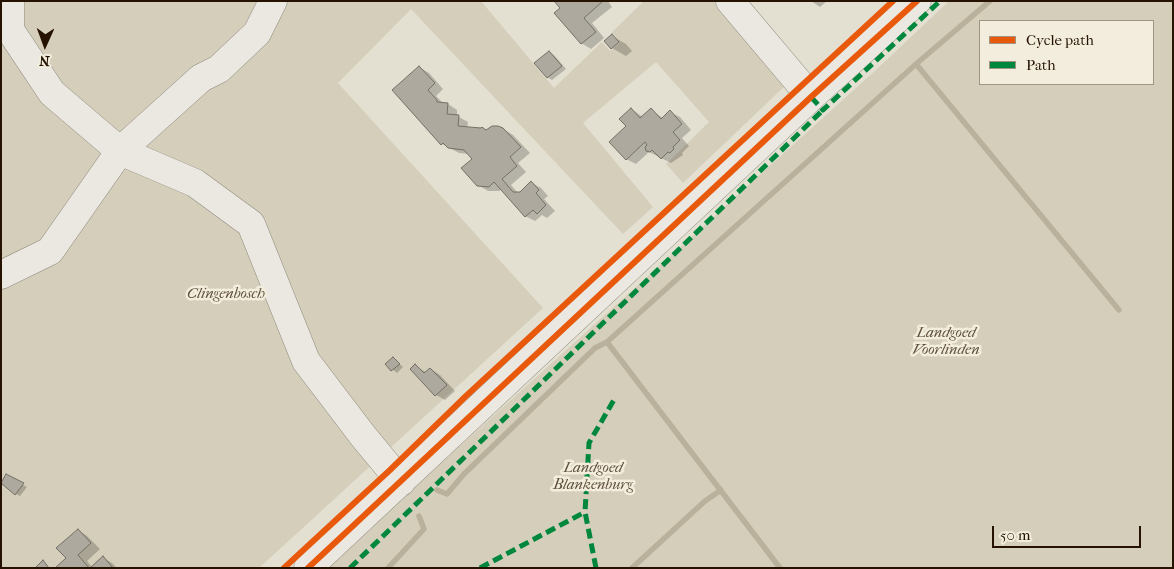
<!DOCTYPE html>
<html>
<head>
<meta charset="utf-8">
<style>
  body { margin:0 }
  #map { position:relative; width:1174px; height:569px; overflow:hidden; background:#e3e0d1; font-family:"IM FELL French Canon",serif }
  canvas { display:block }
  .frame { position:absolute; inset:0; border:2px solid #251200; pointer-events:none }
  .legend { position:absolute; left:979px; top:20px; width:175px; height:65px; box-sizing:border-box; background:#f2eddc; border:1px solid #a09584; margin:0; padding:6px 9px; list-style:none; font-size:15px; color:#251200 }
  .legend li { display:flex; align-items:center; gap:10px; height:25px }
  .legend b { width:25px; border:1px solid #a09584 }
  .north { position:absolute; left:20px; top:20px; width:50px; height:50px; -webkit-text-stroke:4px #f2eddc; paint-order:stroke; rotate:182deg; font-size:14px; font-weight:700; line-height:20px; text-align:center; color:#251200 }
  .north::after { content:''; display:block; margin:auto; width:18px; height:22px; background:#251200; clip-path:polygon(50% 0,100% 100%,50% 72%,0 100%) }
  .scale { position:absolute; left:992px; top:526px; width:149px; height:22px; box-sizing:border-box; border:2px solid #251200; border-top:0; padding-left:6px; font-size:15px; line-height:18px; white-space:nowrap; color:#251200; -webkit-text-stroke:4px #f2eddc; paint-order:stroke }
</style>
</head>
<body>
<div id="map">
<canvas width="1174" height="569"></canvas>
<div class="frame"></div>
<ul class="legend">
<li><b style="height:6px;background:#e8590c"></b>Cycle path</li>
<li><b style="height:6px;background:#00873e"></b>Path</li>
</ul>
<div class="north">N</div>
<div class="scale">50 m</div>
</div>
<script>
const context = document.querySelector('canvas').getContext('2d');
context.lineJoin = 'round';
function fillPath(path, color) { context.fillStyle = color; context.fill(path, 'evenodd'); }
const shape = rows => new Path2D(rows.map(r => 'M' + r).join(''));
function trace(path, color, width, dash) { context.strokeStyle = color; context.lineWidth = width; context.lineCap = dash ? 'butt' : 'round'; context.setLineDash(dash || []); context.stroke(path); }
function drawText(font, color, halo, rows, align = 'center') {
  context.font = font + ' "IM FELL French Canon",serif'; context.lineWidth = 5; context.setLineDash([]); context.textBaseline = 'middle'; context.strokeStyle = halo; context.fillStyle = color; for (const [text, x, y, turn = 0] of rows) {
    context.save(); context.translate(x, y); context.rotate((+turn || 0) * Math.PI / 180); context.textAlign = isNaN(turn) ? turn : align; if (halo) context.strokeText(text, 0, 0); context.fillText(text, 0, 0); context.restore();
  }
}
const green = shape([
  [1,1,481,1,554,88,602,42,610,51,620,43,612,32,644,1,716,1,788,83,683,183,666,164,709,122,656,62,583,123,653,207,623,234,411,9,338,83,543,308,259,568,1,568],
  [949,1,1173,1,1173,568,325,568,877,69],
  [980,21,1153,21,1153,84,980,84]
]);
const shadow = shape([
  [556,1,608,1,612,7,592,23,604,38,591,49,581,43,562,8],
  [811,1,827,1,820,7],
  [612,36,626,44,632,51,626,56,612,48],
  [549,52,554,55,566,69,552,80,547,77],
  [419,67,429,73,443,89,436,96,444,104,448,104,457,110,457,116,468,122,467,128,487,131,503,129,513,135,530,153,518,163,526,172,511,185,518,193,520,194,532,183,541,188,548,196,544,199,555,211,547,218,542,215,535,221,525,216,502,189,499,191,488,191,478,185,473,159,470,154,459,153,442,144],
  [631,109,643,117,651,110,663,118,670,112,680,117,691,130,682,138,689,146,682,153,683,155,671,163,649,152,636,164,626,159,627,126],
  [393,358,403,367,397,373,387,365],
  [416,366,427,373,431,369,440,375,455,391,445,400,436,395],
  [7,476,27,487,20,496,16,494],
  [78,530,87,536,100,549,87,561,92,567,103,558,112,563,117,568,57,568,67,558]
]);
const stream = shape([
  [916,64,1119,310],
  [607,342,780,568],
  [437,490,447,494,464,474,595,348,607,342,916,64,990,1],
  [388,568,424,529,419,516],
  [632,568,705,501,721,490]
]);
const building = shape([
  [554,1,603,1,584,18,596,32,581,44,554,13,560,8,554,1],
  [612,34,619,42,611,49,604,41,612,34],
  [549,51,562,66,547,78,534,63,549,51],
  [419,66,435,83,428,90,437,100,437,102,448,103,447,114,459,115,458,126,481,128,482,127,486,130,492,126,498,126,503,128,521,147,510,157,517,166,502,179,513,192,520,192,531,181,539,190,536,193,546,205,537,214,533,210,525,217,494,182,489,187,477,186,461,168,472,159,464,150,448,148,443,143,441,145,392,90,419,66],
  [631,108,640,118,651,108,661,119,670,110,682,124,673,132,680,140,673,147,674,149,670,153,668,152,661,159,652,150,650,152,646,151,645,147,647,145,645,142,626,160,609,142,626,126,619,119,631,108],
  [393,357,400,364,391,371,385,364,393,357],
  [415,364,424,373,430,368,447,385,435,396,410,369,415,364],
  [6,474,24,483,15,495,1,483,6,474],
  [78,529,91,543,78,555,89,568,55,568,66,558,56,548,78,529],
  [103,556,113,568,90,568,103,556],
  [43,560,49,568,35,568,43,560]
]);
const minor = shape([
  [10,1,10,30,52,93,120,151,195,183,251,224,306,361,363,436,401,482],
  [730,1,811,97],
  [1,275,50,251,120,151,201,78,219,69,257,33,273,1],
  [308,568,811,97,917,1]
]);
const quiet = shape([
  [811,97,823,110,940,1],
  [350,568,823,110],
  [480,568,585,512],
  [596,568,585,512,589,443,615,398]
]);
const cycleway = shape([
  [284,568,390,470,466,396,893,1],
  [308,568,811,97,917,1]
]);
const parkNames = [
  ["Clingenbosch",226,294],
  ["Landgoed",946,333],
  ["Voorlinden",946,350],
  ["Landgoed",593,468],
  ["Blankenburg",593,485]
];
fillPath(green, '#d5ceba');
fillPath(shadow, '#0003');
trace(stream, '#bab19c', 5.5);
fillPath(building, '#ada99e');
trace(building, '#746f65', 1);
trace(minor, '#8f8b80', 29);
trace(minor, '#eae8e0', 28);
trace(quiet, '#00873e', 5, [10, 5]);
trace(cycleway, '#e8590c', 6);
drawText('italic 15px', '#5e4f3a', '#f2eddc', parkNames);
</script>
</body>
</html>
